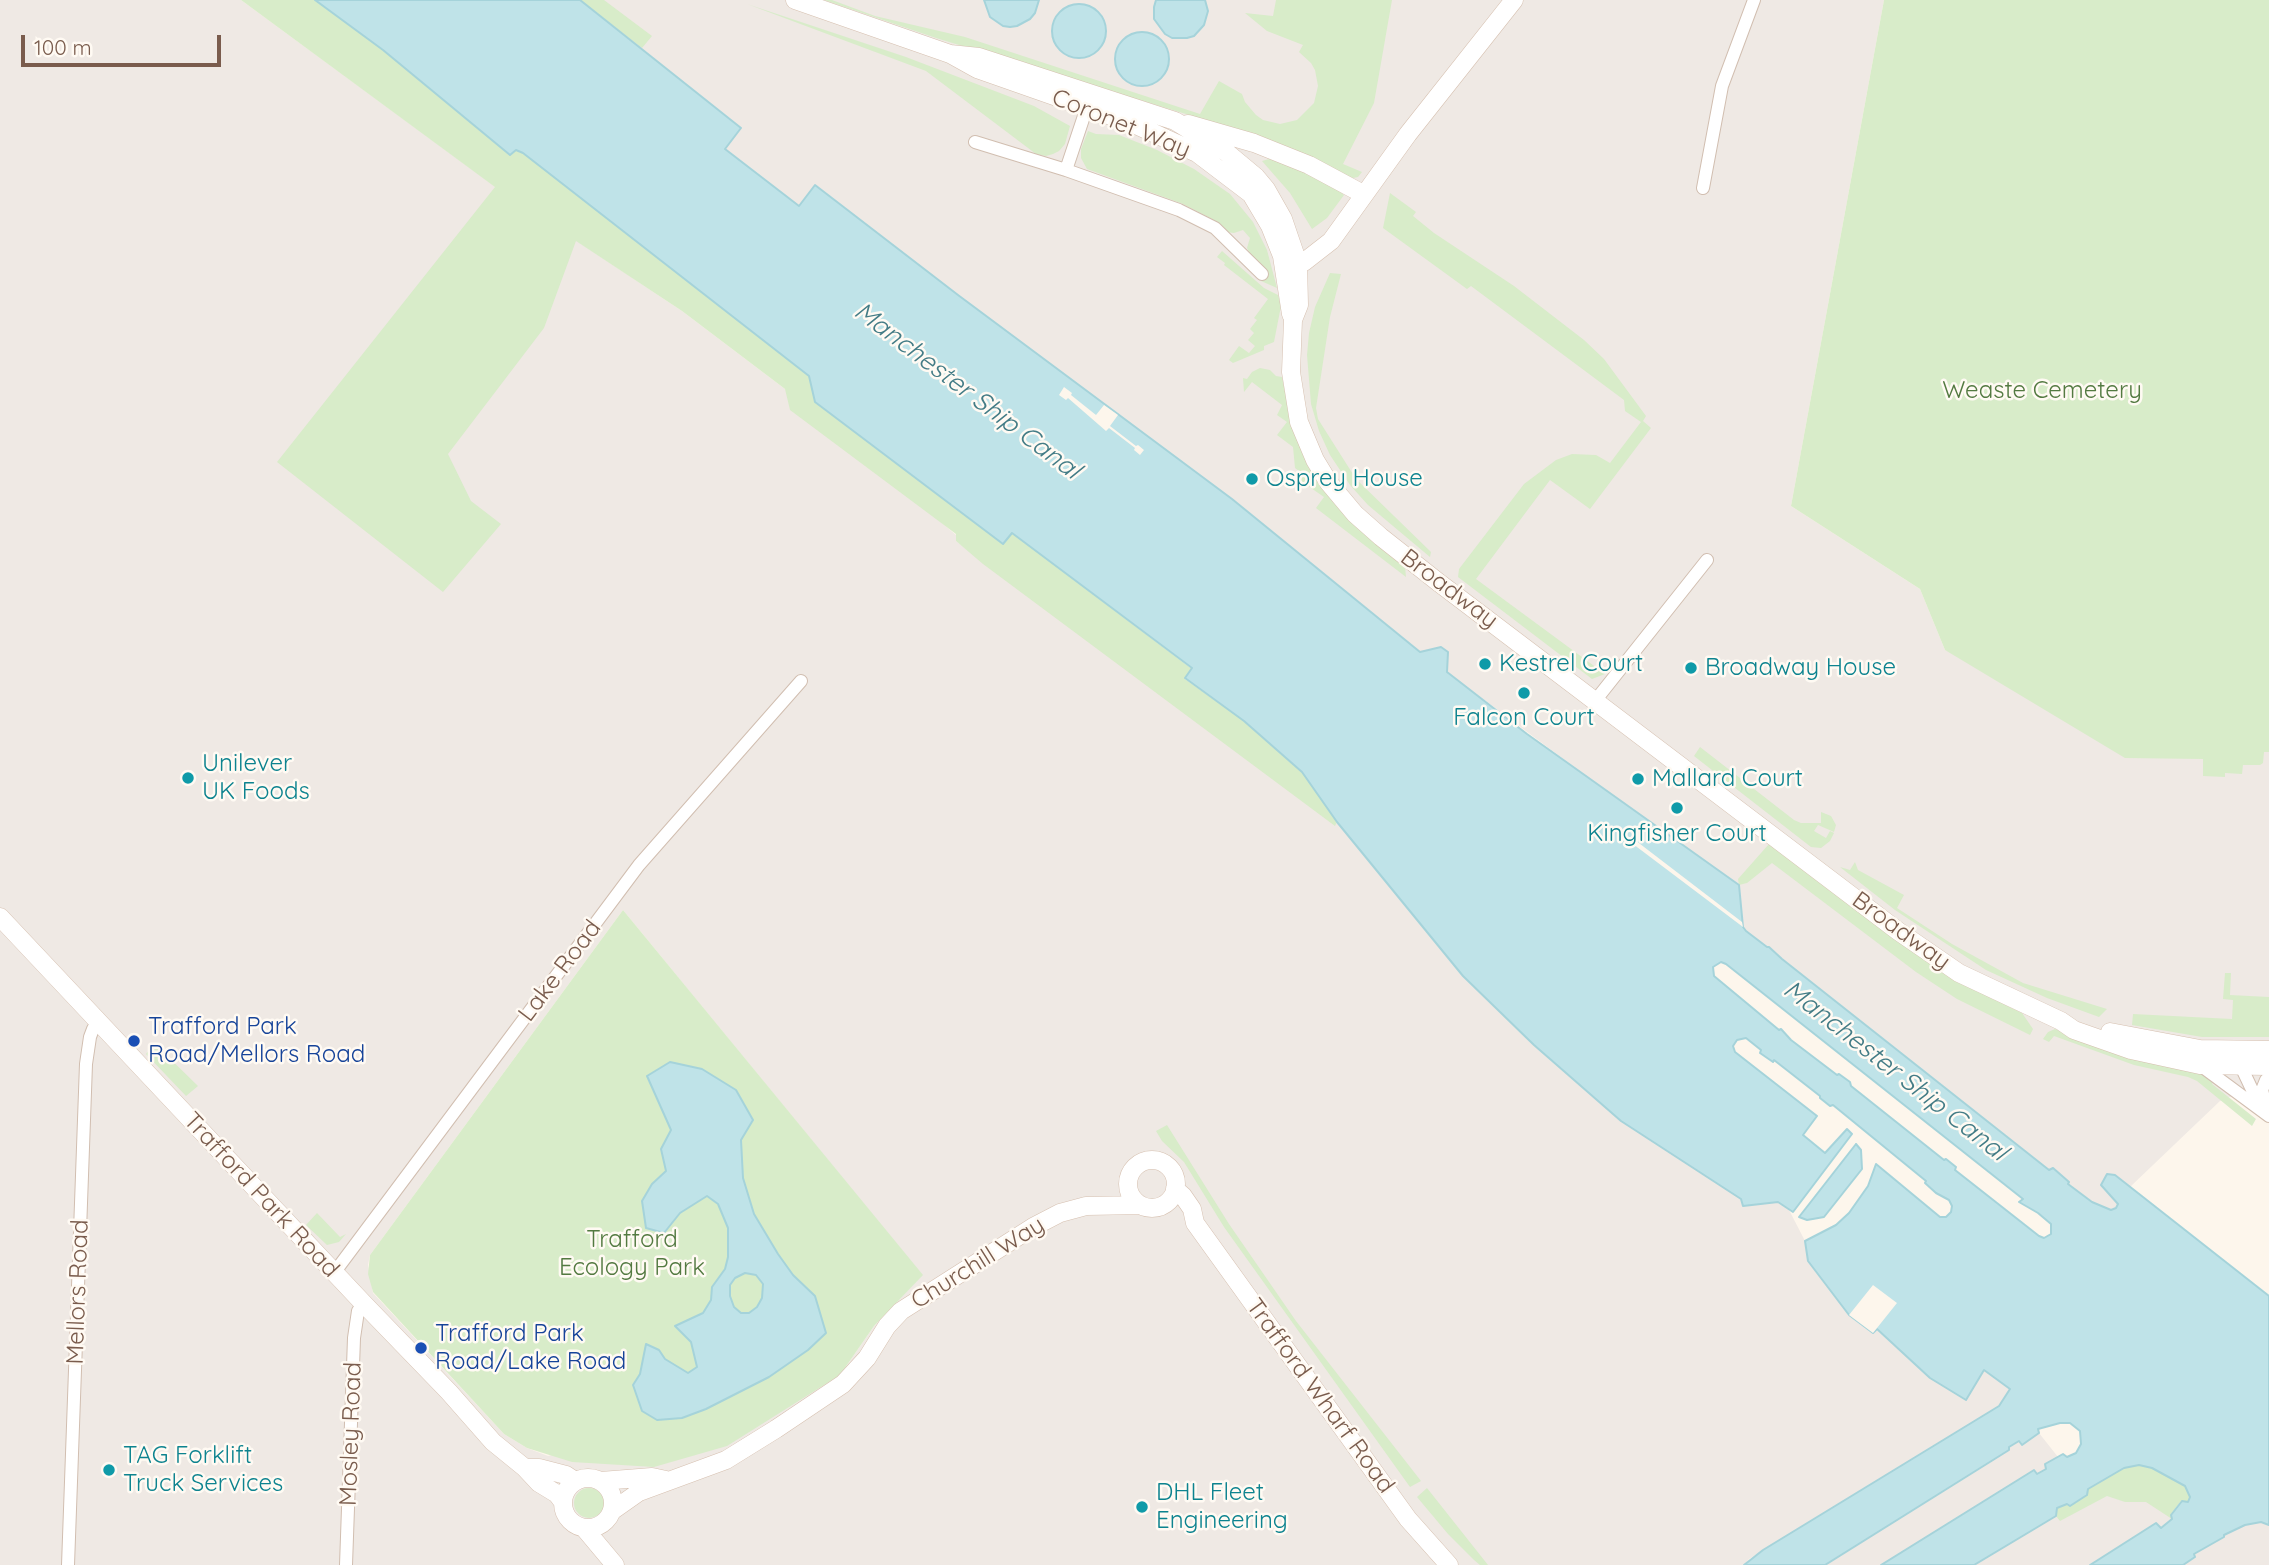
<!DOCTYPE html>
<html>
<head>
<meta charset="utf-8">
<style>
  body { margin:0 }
  #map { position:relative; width:2269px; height:1565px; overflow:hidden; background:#fdf6ec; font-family:Quicksand,sans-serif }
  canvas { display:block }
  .scale { position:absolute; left:21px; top:35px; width:200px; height:32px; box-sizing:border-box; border:4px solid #7a5c4d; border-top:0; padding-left:9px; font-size:21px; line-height:24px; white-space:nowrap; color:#7a5c4d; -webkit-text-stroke:5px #fffaf3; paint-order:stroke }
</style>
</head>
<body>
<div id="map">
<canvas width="2269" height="1565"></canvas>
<div class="scale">100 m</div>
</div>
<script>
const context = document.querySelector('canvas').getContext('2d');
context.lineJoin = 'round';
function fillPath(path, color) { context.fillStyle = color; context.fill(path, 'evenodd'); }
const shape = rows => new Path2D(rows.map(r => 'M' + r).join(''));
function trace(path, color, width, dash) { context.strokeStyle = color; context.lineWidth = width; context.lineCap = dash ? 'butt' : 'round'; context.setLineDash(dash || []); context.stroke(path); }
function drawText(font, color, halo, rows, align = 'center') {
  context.font = font + ' Quicksand,sans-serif'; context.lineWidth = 5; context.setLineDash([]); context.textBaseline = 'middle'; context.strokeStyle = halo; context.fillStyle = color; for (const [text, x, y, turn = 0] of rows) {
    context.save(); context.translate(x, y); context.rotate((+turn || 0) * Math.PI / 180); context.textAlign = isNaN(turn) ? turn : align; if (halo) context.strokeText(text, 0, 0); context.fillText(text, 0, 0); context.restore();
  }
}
const industrial = shape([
  [0,0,241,0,496,187,682,311,785,389,956,535,956,541,1335,825,1337,822,1463,976,1534,1045,1621,1121,1741,1199,1743,1206,1778,1202,1787,1206,1805,1241,1808,1261,1849,1315,1873,1332,1876,1329,1930,1378,1966,1400,1984,1370,2011,1388,1999,1406,1749,1559,1744,1565,0,1565],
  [623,910,922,1275,874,1326,840,1375,548,1456,527,1448,504,1434,373,1293,368,1265,370,1255],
  [580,0,1884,0,1791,506,1920,589,1945,650,2269,739,2269,1082,2220,1101,2130,1187,2115,1175,2107,1174,2101,1185,2116,1200,2118,1204,2114,1210,2107,1210,2092,1202,2049,1171,1782,959,1770,947,1767,947,1746,931,1633,811,1447,672,1447,651,1440,647,1421,653,1232,499,958,295,816,185,799,206,724,149,740,128],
  [2039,1433,2058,1457,2045,1464,2046,1469,2037,1474,2034,1470,1881,1565,1825,1565,2009,1450,2009,1447,2019,1441,2022,1445],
  [2124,1468,2172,1519,2160,1528,2156,1524,2090,1565,1974,1565,2056,1516,2056,1509],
  [2261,1522,2269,1525,2269,1565,2183,1565,2195,1558,2194,1554,2223,1535,2245,1525]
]);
const green = shape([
  [241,0,315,0,383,50,509,154,516,150,523,153,809,376,815,402,1003,544,1012,533,1192,669,1185,679,1244,721,1302,772,1337,822,1335,826,983,564,956,541,956,534,790,410,785,389,682,311,576,241,544,328,448,454,471,501,501,524,443,592,277,462,495,187],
  [580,0,604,0,652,36,642,48],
  [824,0,832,0,875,16,965,37,1200,114,1219,81,1242,94,1245,102,1256,115,1263,120,1280,124,1297,120,1314,103,1318,86,1315,70,1311,63,1299,52,1303,45,1267,31,1245,13,1273,16,1276,0,1392,0,1374,103,1343,164,1362,172,1358,177,1353,178,1199,118,936,38],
  [1884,0,2269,0,2269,752,2264,752,2263,763,2260,765,2243,765,2242,774,2225,773,2225,777,2203,776,2203,759,2125,758,1945,650,1920,589,1791,506],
  [747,4,906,57,1034,106,1070,126,1065,144,1059,151,1053,154,1046,156,1036,154,926,71],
  [1088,131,1096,134,1119,135,1157,150,1194,169,1230,194,1253,222,1267,250,1277,288,1261,281,1268,273,1250,254,1247,248,1250,238,1243,230,1234,233,1226,232,1214,220,1183,204,1087,169,1081,158,1081,149],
  [1269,159,1292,165,1337,189,1344,195,1327,218,1312,229,1290,193,1262,161],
  [1390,193,1416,212,1413,216,1434,233,1514,286,1584,340,1604,359,1646,416,1643,421,1651,428,1590,509,1550,480,1476,579,1605,674,1592,679,1458,577,1459,569,1524,484,1556,460,1572,454,1596,455,1610,463,1641,422,1625,411,1624,400,1471,286,1467,289,1383,228],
  [1222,251,1264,288,1278,295,1281,306,1274,342,1264,346,1264,350,1233,363,1229,360,1239,346,1249,353,1255,346,1248,340,1254,333,1250,329,1257,320,1254,318,1268,299,1224,265,1225,263,1217,257],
  [1330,273,1341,274,1330,317,1316,408,1318,419,1356,479,1431,552,1430,557,1368,505,1350,485,1330,455,1319,431,1311,404,1307,355,1309,333,1315,307],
  [1260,368,1270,370,1276,376,1282,377,1293,431,1317,482,1354,525,1405,566,1406,577,1316,508,1324,497,1295,477,1299,471,1295,468,1293,447,1277,435,1287,422,1277,415,1282,405,1252,382,1244,392,1243,378,1247,379,1252,372],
  [1700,747,1794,820,1801,823,1821,823,1821,812,1831,816,1836,825,1834,832,1818,825,1814,831,1826,838,1830,831,1834,833,1830,841,1821,848,1811,847,1694,756],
  [1769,844,1977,991,2022,1013,2033,1029,2030,1035,1957,999,1916,972,1772,863,1747,883,1739,885,1738,879],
  [1855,862,1858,870,1904,895,1897,908,1952,944,2023,983,2107,1009,2099,1017,2047,998,1986,970,1895,910,1840,867,1850,870],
  [623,910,923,1275,874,1326,840,1375,727,1446,654,1467,572,1462,527,1448,504,1434,373,1292,368,1274,370,1255],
  [2225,973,2231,973,2230,995,2269,997,2269,1037,2202,1037,2132,1025,2133,1014,2232,1019,2233,1000,2223,999],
  [2055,1029,2108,1049,2199,1071,2214,1080,2212,1084,2256,1119,2252,1126,2197,1081,2188,1077,2134,1065,2054,1036,2049,1042,2043,1039,2048,1032],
  [155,1044,198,1086,186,1096,146,1054],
  [1167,1125,1229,1224,1296,1321,1421,1481,1410,1487,1224,1227,1184,1162,1162,1141,1156,1131],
  [317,1213,340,1237,346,1234,339,1242,327,1245,306,1225],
  [2139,1465,2152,1468,2185,1486,2190,1497,2188,1502,2181,1501,2171,1514,2172,1519,2146,1502,2125,1502,2107,1496,2060,1521,2056,1516,2056,1509,2067,1504,2070,1506,2087,1495,2087,1489,2124,1468],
  '574 1503a15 15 0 1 1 30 0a15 15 0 1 1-30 0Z',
  [1427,1488,1488,1565,1480,1565,1474,1560,1448,1534,1417,1497]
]);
const water = shape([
  [315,0,580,0,741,128,725,149,799,206,815,185,958,295,1232,499,1420,652,1441,647,1448,652,1447,672,1527,734,1739,885,1743,927,1746,931,1767,947,1769,947,1782,959,2049,1170,2053,1168,2069,1182,2068,1184,2092,1202,2111,1210,2116,1208,2118,1204,2101,1185,2107,1174,2115,1175,2269,1296,2269,1525,2261,1522,2245,1525,2224,1535,2224,1537,2194,1554,2195,1557,2183,1565,2090,1565,2156,1523,2161,1528,2172,1519,2171,1515,2182,1501,2188,1502,2190,1497,2185,1486,2152,1468,2139,1465,2124,1468,2088,1489,2087,1495,2070,1506,2067,1504,2057,1508,2056,1516,1974,1565,1881,1565,2034,1470,2037,1474,2046,1469,2045,1464,2063,1454,2067,1457,2076,1453,2081,1444,2080,1431,2070,1423,2060,1423,2038,1429,2039,1433,2022,1445,2019,1441,2009,1447,2009,1450,1825,1565,1744,1565,1763,1550,1999,1406,2010,1389,1984,1370,1966,1400,1930,1378,1877,1329,1873,1333,1849,1315,1808,1261,1805,1241,1836,1225,1849,1213,1868,1186,1876,1164,1940,1217,1946,1217,1951,1212,1952,1206,1949,1200,1936,1193,1925,1183,1926,1181,1833,1105,1830,1106,1820,1098,1820,1096,1774,1060,1773,1062,1760,1053,1761,1050,1746,1038,1737,1040,1733,1046,1735,1052,1817,1116,1803,1135,1825,1153,1847,1129,1852,1134,1793,1212,1778,1202,1743,1206,1741,1199,1621,1121,1534,1045,1463,976,1337,822,1302,772,1244,721,1185,678,1192,668,1012,533,1003,544,815,402,809,376,523,153,516,150,510,155,383,50,315,0],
  [1721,962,1726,964,2023,1199,2019,1202,2038,1213,2051,1224,2051,1234,2044,1238,2039,1236,1955,1170,1956,1167,1946,1159,1944,1160,1851,1086,1850,1082,1839,1074,1837,1075,1791,1040,1781,1029,1779,1030,1714,976,1713,967,1721,962],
  [984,0,1039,0,1035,13,1030,19,1017,26,1010,27,1003,26,990,17,984,0],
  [1156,0,1205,0,1208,11,1204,25,1194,36,1187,38,1172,38,1165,34,1154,19,1154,7,1156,0],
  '1052 31a27 27 0 1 1 54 0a27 27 0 1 1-54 0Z',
  '1115 59a27 27 0 1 1 54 0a27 27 0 1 1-54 0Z',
  [670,1062,702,1069,736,1090,753,1120,741,1140,743,1178,754,1214,778,1254,793,1275,815,1296,826,1333,808,1350,769,1377,706,1409,682,1418,657,1420,642,1411,633,1385,640,1374,646,1344,659,1350,665,1359,688,1373,697,1367,691,1342,675,1326,703,1313,711,1300,712,1287,725,1269,728,1257,728,1228,718,1204,707,1196,680,1213,664,1233,646,1228,642,1201,652,1184,666,1171,661,1149,671,1130,647,1076,670,1062],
  [745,1273,756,1275,763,1284,762,1298,757,1307,749,1313,741,1313,734,1307,730,1296,730,1285,735,1278,745,1273],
  [1856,1144,1861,1150,1862,1169,1824,1217,1807,1220,1799,1217,1856,1144]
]);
const pier = shape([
  [1064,387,1072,393,1071,395,1096,415,1104,405,1118,415,1110,426,1136,446,1138,445,1144,450,1140,455,1134,450,1135,448,1109,428,1106,431,1068,398,1066,400,1059,395],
  [1631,837,1742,922,1743,927,1629,841],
  [1873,1285,1897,1303,1873,1333,1849,1315]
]);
const street = shape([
  [975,142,1066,170,1179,210,1215,228,1262,274],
  [1066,170,1089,101],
  [1703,188,1722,86,1754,0],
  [1595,701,1707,560],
  [2238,1060,2255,1096,2266,1107],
  [2200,1065,2269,1116],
  [2266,1106,2262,1090,2266,1080,2269,1078],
  [334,1273,639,865,801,681],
  [68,1565,86,1064,90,1037,93,1029,100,1024],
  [346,1565,354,1338,358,1311,364,1304]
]);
const secondary = shape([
  [795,0,950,54,977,69,1134,124,1197,153,1251,194,1270,226,1282,256,1291,314],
  [950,54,979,57,1175,121,1226,152,1256,177,1266,189,1283,219,1298,263,1299,305,1293,320,1291,372,1299,422,1315,460,1329,483,1355,514,1381,537,1438,582,1898,931,1959,973,2061,1021,2074,1030,2131,1050,2200,1065,2269,1066],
  [1188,124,1254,143,1309,165,1363,194],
  [1288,266,1304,262,1331,241,1408,134,1514,0],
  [0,917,364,1304,449,1392,493,1442,525,1468,539,1483,557,1494,563,1502],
  [2110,1032,2200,1049,2269,1050],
  '1128 1184a24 24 0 1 1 48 0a24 24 0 1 1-48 0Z',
  [1175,1189,1183,1196,1192,1209,1195,1223,1408,1519,1449,1565],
  [525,1468,539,1468,566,1475,575,1481],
  '563 1503a25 25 0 1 1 50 0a25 25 0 1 1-50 0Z',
  [601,1481,652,1477,666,1480],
  [612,1511,639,1492,726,1460,776,1429,843,1384,867,1358,887,1326,901,1311,1033,1227,1060,1213,1086,1206,1141,1205],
  [584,1528,615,1565]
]);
const markers = [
  [1252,479,7,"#0f9aa8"],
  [1485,664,7,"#0f9aa8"],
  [1691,668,7,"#0f9aa8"],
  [1524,693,7,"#0f9aa8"],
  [188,778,7,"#0f9aa8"],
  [1638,779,7,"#0f9aa8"],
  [1677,808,7,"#0f9aa8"],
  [134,1041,7,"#1a4fb4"],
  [421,1348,7,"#1a4fb4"],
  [109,1470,7,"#0f9aa8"],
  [1142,1507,7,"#0f9aa8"]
];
const streetNames = [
  ["Coronet Way",1121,124,22],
  ["Broadway",1449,589,37],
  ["Broadway",1901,931,36],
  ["Lake Road",560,971,-53],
  ["Trafford Park Road",261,1195,47],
  ["Churchill Way",978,1263,-32],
  ["Mellors Road",78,1292,-88],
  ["Trafford Wharf Road",1320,1396,54],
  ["Mosley Road",351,1434,-88]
];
const parkNames = [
  ["Weaste Cemetery",2042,391],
  ["Trafford",632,1240],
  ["Ecology Park",632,1268]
];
const cultureNames = [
  ["Osprey House",1266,479],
  ["Kestrel Court",1499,664],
  ["Broadway House",1705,668],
  ["Falcon Court",1524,718,"center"],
  ["Unilever",202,764],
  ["UK Foods",202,792],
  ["Mallard Court",1652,779],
  ["Kingfisher Court",1677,834,"center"],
  ["TAG Forklift",123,1456],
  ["Truck Services",123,1484],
  ["DHL Fleet",1156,1493],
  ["Engineering",1156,1521]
];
const transitNames = [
  ["Trafford Park",148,1027],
  ["Road/Mellors Road",148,1055],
  ["Trafford Park",435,1334],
  ["Road/Lake Road",435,1362]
];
const waterNames = [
  ["Manchester Ship Canal",967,391,37],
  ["Manchester Ship Canal",1895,1071,38]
];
fillPath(industrial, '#efe9e4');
fillPath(green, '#d8ecc9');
fillPath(water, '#bfe3e8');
trace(water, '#a5d3da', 2);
fillPath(pier, '#fdf6ec');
trace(street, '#d1beb0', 14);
trace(secondary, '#d6c0b0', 19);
trace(street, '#fff', 12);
trace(secondary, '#fff', 18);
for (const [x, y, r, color] of markers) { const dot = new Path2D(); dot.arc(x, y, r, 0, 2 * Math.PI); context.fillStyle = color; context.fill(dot); trace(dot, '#fffaf3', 2.5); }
drawText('24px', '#7a5c4d', '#fffaf3', streetNames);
drawText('24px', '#537a41', '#fffaf3', parkNames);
drawText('24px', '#0d838f', '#fffaf3', cultureNames, 'left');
drawText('24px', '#164399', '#fffaf3', transitNames, 'left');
drawText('italic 26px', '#437c86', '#fffaf3', waterNames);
</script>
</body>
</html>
